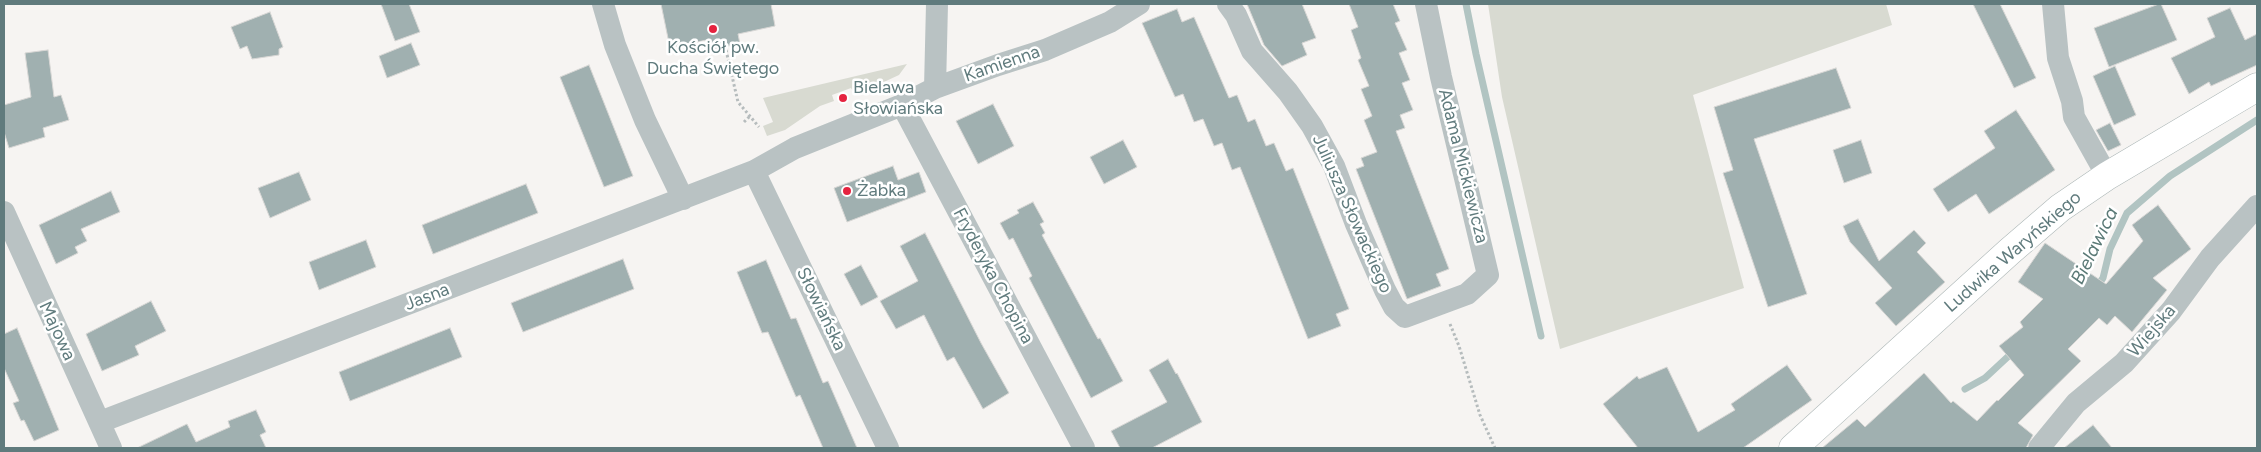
<!DOCTYPE html>
<html>
<head>
<meta charset="utf-8">
<style>
  body { margin:0 }
  #map { position:relative; width:2261px; height:452px; overflow:hidden; background:#f6f4f2; font-family:Figtree,sans-serif }
  canvas { display:block }
  .frame { position:absolute; inset:0; border:5px solid #607b7d; pointer-events:none }
</style>
</head>
<body>
<div id="map">
<canvas width="2261" height="452"></canvas>
<div class="frame"></div>
</div>
<script>
const context = document.querySelector('canvas').getContext('2d');
context.lineJoin = 'round';
function fillPath(path, color) { context.fillStyle = color; context.fill(path, 'evenodd'); }
const shape = rows => new Path2D(rows.map(r => 'M' + r).join(''));
function trace(path, color, width, dash) { context.strokeStyle = color; context.lineWidth = width; context.lineCap = dash ? 'butt' : 'round'; context.setLineDash(dash || []); context.stroke(path); }
function drawText(font, color, halo, rows, align = 'center') {
  context.font = font + ' Figtree,sans-serif'; context.lineWidth = 5; context.setLineDash([]); context.textBaseline = 'middle'; context.strokeStyle = halo; context.fillStyle = color; for (const [text, x, y, turn = 0] of rows) {
    context.save(); context.translate(x, y); context.rotate((+turn || 0) * Math.PI / 180); context.textAlign = isNaN(turn) ? turn : align; if (halo) context.strokeText(text, 0, 0); context.fillText(text, 0, 0); context.restore();
  }
}
const green = shape([
  [1488,4,1886,4,1892,25,1693,95,1744,288,1560,349,1502,97],
  [907,64,899,75,886,81,854,93,851,88,832,95,834,101,820,106,785,130,767,136,763,126,773,122,763,98]
]);
const stream = shape([
  [1466,4,1476,54,1541,336],
  [2096,288,2103,278,2110,249,2127,213,2170,176,2257,120],
  [1965,389,1985,378,2014,351]
]);
const building = shape([
  [381,4,409,4,420,32,395,41,381,4],
  [661,4,771,4,775,26,738,34,740,44,713,49,711,39,670,48,661,4],
  [1247,4,1302,4,1316,38,1302,43,1307,55,1282,66,1264,45,1247,4],
  [1349,4,1393,4,1400,21,1395,23,1407,50,1399,53,1410,80,1402,83,1413,110,1400,115,1405,128,1396,131,1449,269,1436,274,1441,286,1407,299,1356,169,1364,166,1361,158,1377,152,1364,120,1372,116,1361,89,1369,86,1358,60,1361,58,1351,30,1358,27,1349,4],
  [1973,4,2000,4,2036,78,2014,88,1973,4],
  [2159,4,2161,4,2177,40,2109,67,2094,28,2159,4],
  [2230,8,2245,40,2257,34,2257,65,2211,86,2209,82,2189,94,2171,58,2215,37,2207,18,2230,8],
  [1177,9,1182,22,1194,17,1229,98,1237,95,1248,122,1255,119,1266,146,1274,143,1286,171,1293,168,1349,309,1336,314,1341,326,1308,339,1240,167,1232,170,1222,143,1214,146,1203,119,1194,122,1183,94,1175,97,1142,23,1177,9],
  [270,12,283,47,279,49,279,55,252,59,247,46,240,49,231,27,270,12],
  [411,43,420,65,387,78,379,56,411,43],
  [48,50,54,97,61,95,69,120,43,128,45,137,9,148,4,132,4,105,31,97,25,53,48,50],
  [589,65,633,176,604,187,560,77,589,65],
  [2115,66,2136,115,2114,125,2093,76,2115,66],
  [1836,68,1851,108,1754,139,1807,294,1768,307,1723,173,1733,170,1714,107,1836,68],
  [993,104,1014,146,978,164,956,121,993,104],
  [2016,110,2055,170,1989,214,1976,194,1948,212,1933,189,1995,148,1984,131,2016,110],
  [2110,123,2121,145,2108,151,2096,130,2110,123],
  [1123,140,1137,167,1104,184,1090,157,1123,140],
  [1861,140,1872,173,1844,183,1833,150,1861,140],
  [893,166,898,180,919,172,926,192,847,222,834,188,893,166],
  [299,172,311,200,270,218,258,188,299,172],
  [526,184,538,213,433,254,422,225,526,184],
  [111,191,120,212,81,229,87,241,75,247,78,253,56,264,39,225,111,191],
  [1033,202,1044,222,1040,224,1045,233,1042,235,1098,339,1100,338,1123,381,1091,398,1029,278,1032,276,1013,238,1009,240,1000,223,1019,213,1017,210,1033,202],
  [2158,205,2191,249,2153,278,2167,290,2132,332,2115,316,2107,325,2099,318,2068,349,2081,361,2018,423,2033,435,2026,448,1822,448,1857,419,1865,427,1924,373,1951,403,1953,401,1977,421,1997,400,1998,401,2024,375,1999,346,2023,327,2020,322,2043,299,2018,282,2045,243,2106,284,2143,241,2132,225,2158,205],
  [1858,219,1879,261,1914,230,1926,243,1917,252,1945,282,1896,326,1875,303,1892,288,1850,242,1843,226,1858,219],
  [925,233,981,343,1009,393,983,409,954,357,947,361,924,315,896,329,880,301,918,281,900,246,925,233],
  [366,240,376,267,319,290,309,262,366,240],
  [623,259,634,289,523,332,511,303,623,259],
  [766,260,791,319,796,318,823,383,828,381,857,448,823,448,800,395,796,397,768,332,762,333,737,272,766,260],
  [861,265,878,297,861,306,844,274,861,265],
  [151,301,166,331,135,346,139,355,102,371,86,334,151,301],
  [17,328,59,430,34,441,24,420,21,421,13,403,19,401,4,368,4,334,17,328],
  [450,328,462,357,350,401,339,372,450,328],
  [1168,359,1176,374,1177,373,1202,422,1152,448,1120,448,1111,431,1167,402,1149,370,1168,359],
  [1787,365,1812,400,1743,448,1638,448,1603,404,1637,376,1639,379,1667,367,1698,432,1735,410,1731,404,1787,365],
  [256,410,266,432,260,435,266,448,137,448,187,424,196,442,230,427,228,421,256,410],
  [2093,425,2112,448,2064,448,2093,425]
]);
const path = shape([
  [726,50,738,102,759,127],
  [744,122,750,116],
  [1450,324,1459,346,1480,415,1495,448]
]);
const minor = shape([
  [603,4,615,45,645,120,683,199],
  [1228,4,1236,15,1252,51,1288,92,1312,126,1334,166,1356,224,1385,290,1394,307,1405,317,1467,294,1488,275,1441,77,1426,4],
  [2053,4,2058,58,2072,101,2074,117,2107,176],
  [935,88,937,4],
  [902,105,1084,448],
  [754,171,888,448],
  [4,212,111,448],
  [100,422,754,171,795,148,902,105,935,88,998,65,1045,50,1110,22,1139,4],
  [2039,448,2076,403,2124,363,2171,311,2210,258,2257,206]
]);
const major = shape([
  [1793,448,2010,251,2060,208,2107,176,2257,87]
]);
const markers = [
  [713,29,5,"#e5233f"],
  [843,98,5,"#e5233f"],
  [847,191,5,"#e5233f"]
];
const poiNames = [
  ["Kościół pw.",713,48,"center"],
  ["Ducha Świętego",713,69,"center"],
  ["Bielawa",853,88],
  ["Słowiańska",853,109],
  ["Żabka",857,191]
];
const streetNames = [
  ["Kamienna",1002,64,-19],
  ["Adama Mickiewicza",1463,166,76],
  ["Juliusza Słowackiego",1352,214,66],
  ["Ludwika Waryńskiego",2013,252,-41],
  ["Fryderyka Chopina",993,276,62],
  ["Jasna",427,297,-21],
  ["Słowiańska",821,309,64],
  ["Majowa",57,331,65],
  ["Wiejska",2152,331,-49]
];
const waterNames = [
  ["Bielawica",2095,246,-64]
];
fillPath(green, '#d8dad1');
trace(stream, '#b1c4c2', 7);
fillPath(building, '#a0b0b0');
trace(building, '#d7d6d4', 1);
trace(major, '#adb7b7', 29);
trace(path, '#b6bcbd', 3, [2.5, 2.5]);
trace(minor, '#b9c2c3', 22);
trace(major, '#fff', 28);
for (const [x, y, r, color] of markers) { const dot = new Path2D(); dot.arc(x, y, r, 0, 2 * Math.PI); context.fillStyle = color; context.fill(dot); trace(dot, '#fff', 2); }
drawText('18px', '#607b7d', '#fff', poiNames, 'left');
drawText('18px', '#607b7d', '#fff', streetNames);
drawText('italic 19px', '#5a7976', '#fff', waterNames);
</script>
</body>
</html>
